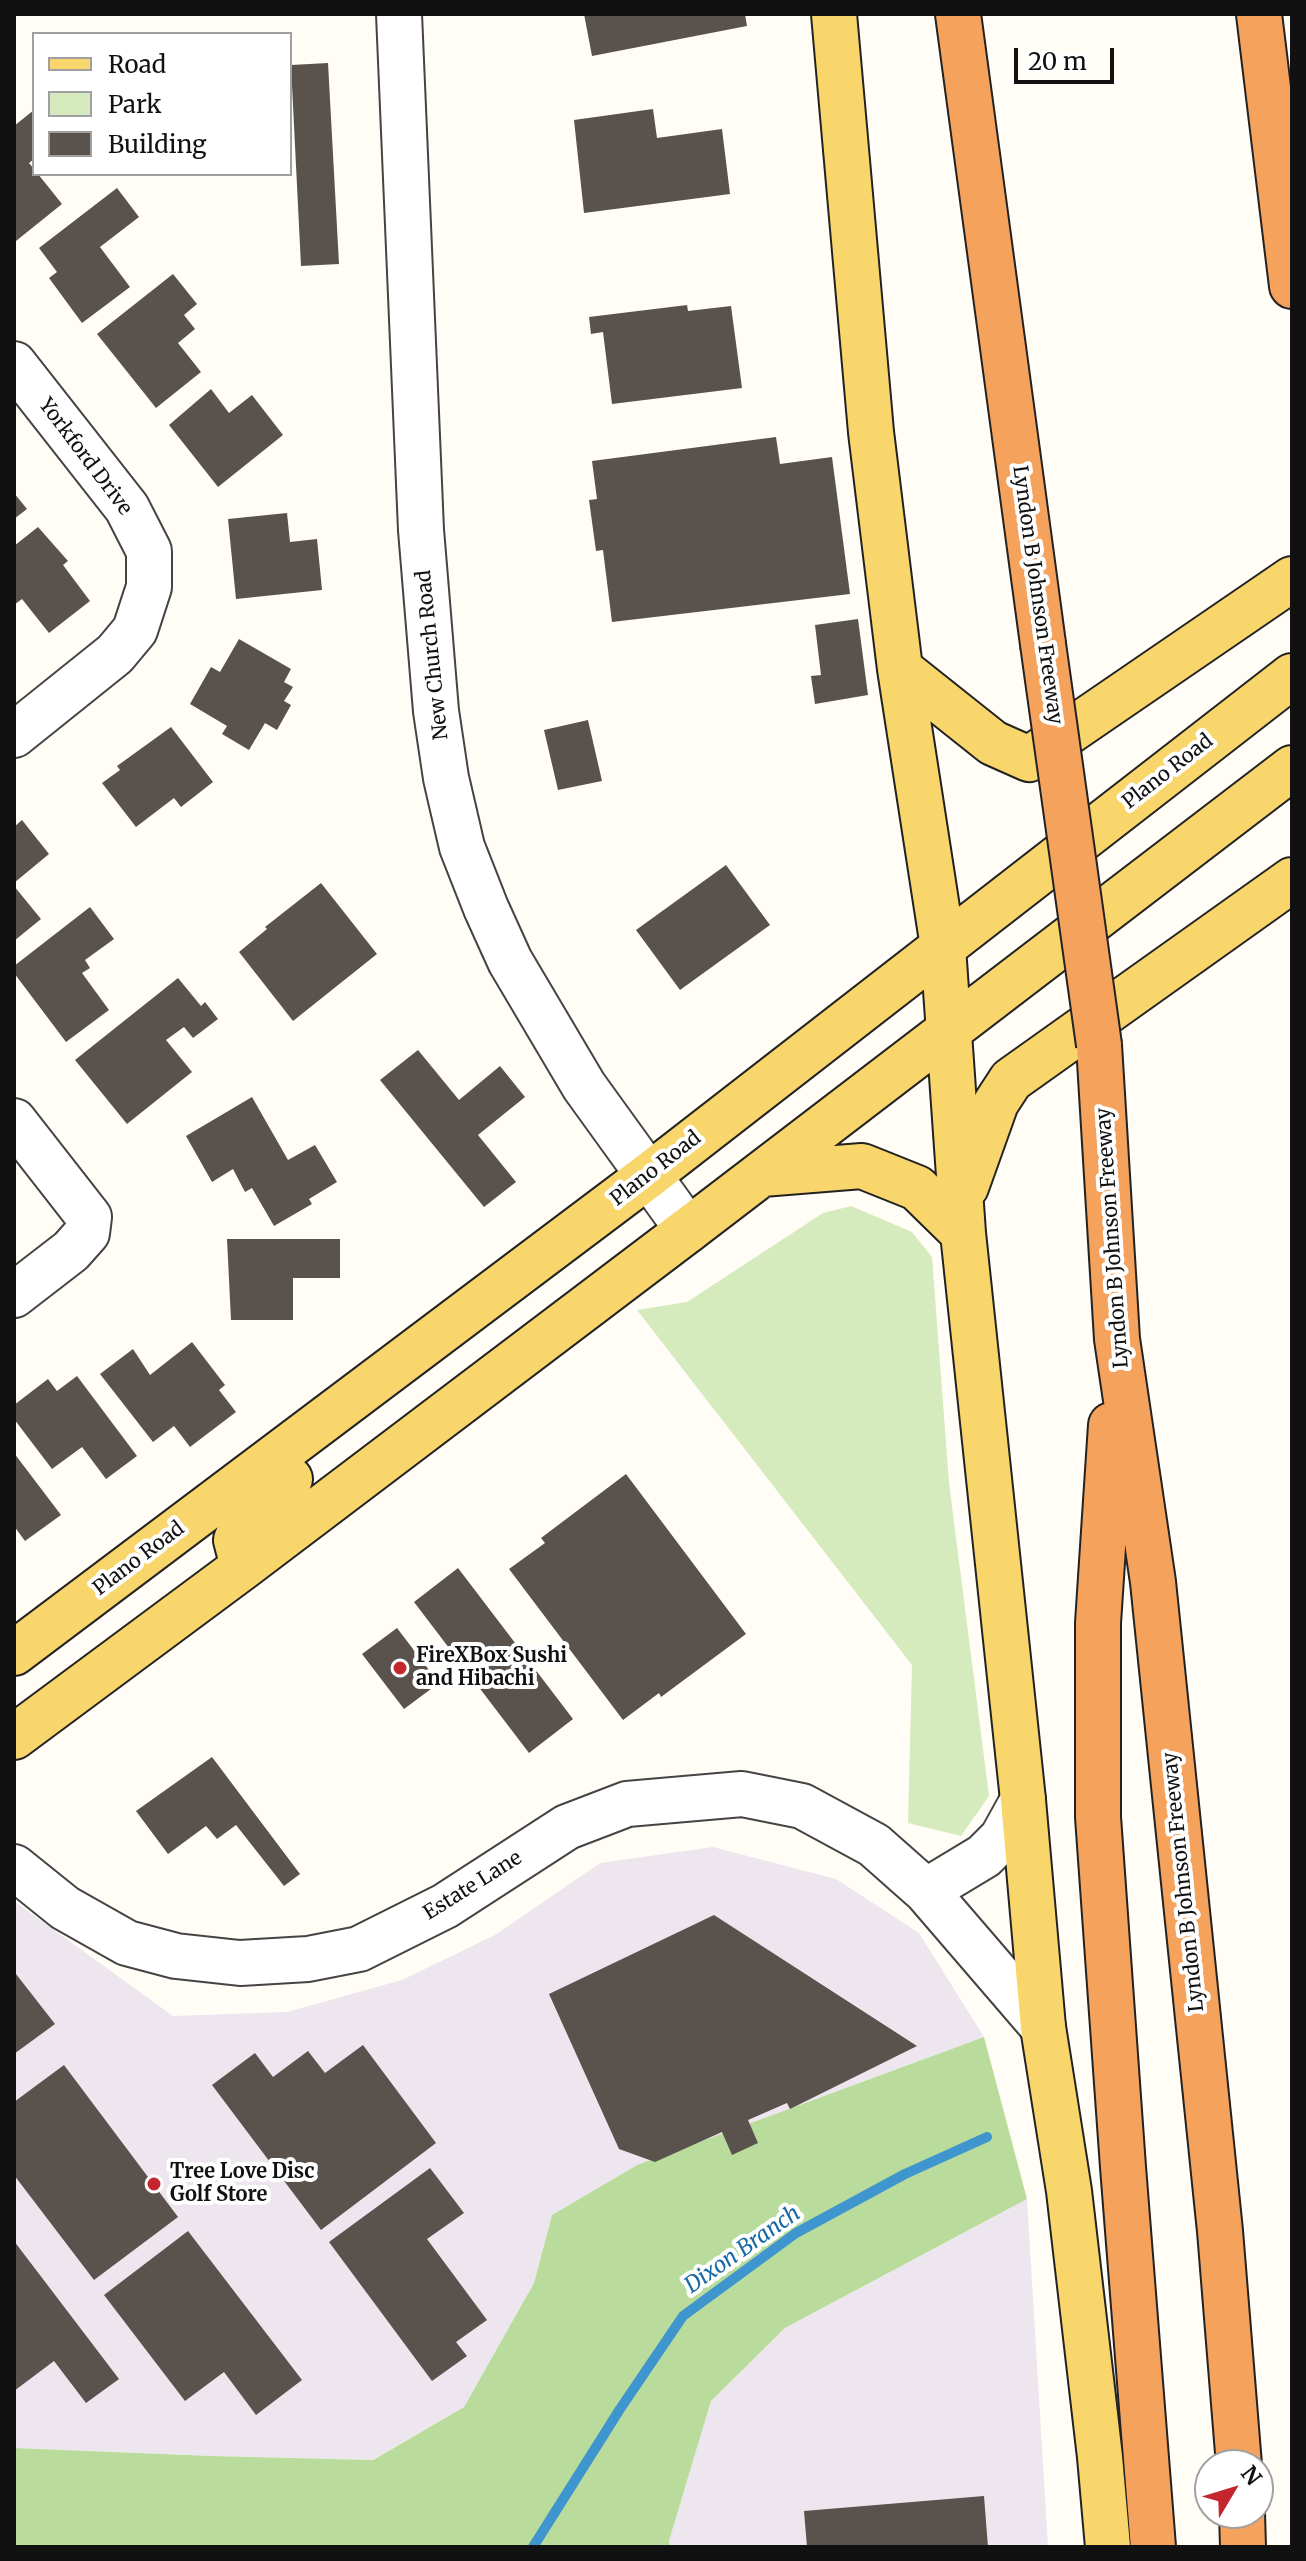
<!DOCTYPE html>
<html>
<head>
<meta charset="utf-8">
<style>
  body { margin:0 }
  #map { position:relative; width:1306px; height:2561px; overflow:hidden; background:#fffdf5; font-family:Merriweather,serif }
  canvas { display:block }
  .frame { position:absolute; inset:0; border:16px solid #111; pointer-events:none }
  .legend { position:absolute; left:32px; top:32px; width:260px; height:144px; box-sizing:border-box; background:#fff; border:2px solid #a0a0a0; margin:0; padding:10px 14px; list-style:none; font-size:24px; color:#111 }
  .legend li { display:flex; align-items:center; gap:16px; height:40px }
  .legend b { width:40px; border:2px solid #a0a0a0 }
  .north { position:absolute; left:1194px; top:2449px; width:80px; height:80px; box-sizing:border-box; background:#fff; border:2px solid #a0a0a0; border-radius:50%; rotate:52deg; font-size:22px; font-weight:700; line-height:32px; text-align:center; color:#111 }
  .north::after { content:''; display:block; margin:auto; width:28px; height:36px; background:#c4262e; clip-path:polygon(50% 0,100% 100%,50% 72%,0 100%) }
  .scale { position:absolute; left:1014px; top:48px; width:100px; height:36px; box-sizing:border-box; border:4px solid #111; border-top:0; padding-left:10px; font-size:24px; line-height:28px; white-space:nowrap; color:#111; -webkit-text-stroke:6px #fff; paint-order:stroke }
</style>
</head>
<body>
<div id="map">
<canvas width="1306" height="2561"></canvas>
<div class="frame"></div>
<ul class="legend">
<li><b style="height:10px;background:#f9d66b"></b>Road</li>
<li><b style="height:22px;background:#d5ebbd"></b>Park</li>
<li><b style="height:22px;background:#5a524d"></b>Building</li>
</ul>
<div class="north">N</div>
<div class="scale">20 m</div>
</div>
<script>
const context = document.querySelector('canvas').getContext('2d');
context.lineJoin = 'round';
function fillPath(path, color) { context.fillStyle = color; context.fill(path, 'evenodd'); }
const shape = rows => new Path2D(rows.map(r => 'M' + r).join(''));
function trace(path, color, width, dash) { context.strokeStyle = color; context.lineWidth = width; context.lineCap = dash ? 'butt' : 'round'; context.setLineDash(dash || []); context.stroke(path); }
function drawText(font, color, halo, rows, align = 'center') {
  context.font = font + ' Merriweather,serif'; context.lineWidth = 8; context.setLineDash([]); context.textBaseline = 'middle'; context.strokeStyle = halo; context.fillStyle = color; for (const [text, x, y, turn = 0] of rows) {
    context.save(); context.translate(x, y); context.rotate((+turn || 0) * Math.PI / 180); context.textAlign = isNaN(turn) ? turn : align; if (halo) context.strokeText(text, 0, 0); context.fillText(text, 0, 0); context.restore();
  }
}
const industrial = shape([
  [713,1847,836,1879,919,1933,984,2037,637,2165,552,2215,534,2283,464,2407,372,2460,212,2456,14,2448,14,1901,173,2016,287,2012,402,1980,495,1935,600,1863],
  [1027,2199,1048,2547,670,2547,669,2541,711,2401,785,2328]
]);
const green = shape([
  [851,1206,912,1232,932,1257,949,1483,989,1796,961,1836,908,1823,912,1665,637,1310,687,1302,823,1213]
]);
const forest = shape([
  [984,2037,1027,2199,785,2328,711,2401,669,2541,670,2547,14,2547,14,2448,212,2456,373,2460,464,2407,534,2283,552,2215,637,2165]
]);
const stream = shape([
  [533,2547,620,2409,683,2316,796,2233,905,2174,987,2137]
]);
const building = shape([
  [584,14,745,14,747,26,592,56],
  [328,63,339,264,301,266,291,65],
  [653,109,657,138,722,129,730,194,584,213,574,120],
  [34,110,34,159,29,163,34,169,34,174,38,174,62,204,16,241,14,238,14,126],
  [117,188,139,217,100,247,130,287,82,323,49,278,57,272,39,248],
  [173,274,197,304,184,315,195,329,178,343,201,372,156,408,97,334],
  [687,305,688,311,731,306,742,388,612,404,603,332,591,334,589,317],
  [211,389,229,413,252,395,283,435,218,487,169,425],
  [776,437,780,464,832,457,850,594,612,622,603,550,596,551,589,500,597,499,592,461],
  [14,493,27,509,14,519],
  [287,513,290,542,317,539,322,590,236,599,228,519],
  [38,527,68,561,63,565,90,601,49,633,22,599,14,605,14,546],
  [858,619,868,695,815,704,811,676,821,675,815,625],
  [239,639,291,669,284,682,293,687,284,701,291,705,277,730,265,723,249,750,222,734,227,726,190,704,211,667,220,672],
  [588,720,602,781,558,790,544,730],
  [171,727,213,782,181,807,174,798,136,827,102,783,120,770,117,766],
  [22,820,49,854,14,883,14,827],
  [726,865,770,925,680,990,636,930],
  [321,883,377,954,293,1021,239,952,267,929,265,927],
  [14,886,41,919,14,941],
  [90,907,114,939,85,960,90,968,82,973,109,1010,66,1042,14,973,14,966],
  [178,978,201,1006,205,1002,218,1019,193,1038,184,1027,166,1040,192,1072,127,1124,75,1060],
  [418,1050,459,1100,500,1066,525,1097,478,1135,516,1182,484,1207,380,1080],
  [252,1097,288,1160,315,1145,337,1182,309,1199,312,1204,274,1226,252,1188,245,1192,233,1169,212,1182,186,1136],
  [227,1239,340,1239,340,1278,293,1278,293,1320,231,1320],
  [192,1342,225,1385,219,1390,236,1412,190,1447,174,1426,153,1442,100,1374,133,1349,150,1375],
  [77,1376,137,1456,106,1479,82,1447,52,1469,14,1419,14,1405,48,1379,57,1391],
  [14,1453,61,1515,25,1541,14,1526],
  [626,1474,746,1634,661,1697,659,1693,623,1720,509,1569,545,1543,541,1538],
  [458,1568,573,1719,529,1753,414,1602],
  [397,1628,439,1683,404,1709,362,1654],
  [212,1757,300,1874,284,1886,236,1825,217,1839,206,1826,168,1854,136,1811],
  [714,1915,917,2046,790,2109,787,2103,748,2120,758,2143,732,2155,722,2132,655,2162,619,2149,549,1994],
  [16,1974,55,2024,14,2054,14,1975],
  [363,2045,436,2143,321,2230,212,2085,255,2053,273,2077,308,2051,325,2073],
  [64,2065,178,2217,94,2280,14,2175,14,2102],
  [430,2168,464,2213,427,2239,487,2320,456,2342,467,2356,432,2381,329,2242],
  [188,2231,302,2380,256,2415,224,2372,185,2401,104,2295],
  [14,2241,119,2379,86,2403,54,2361,14,2391],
  [984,2496,988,2547,807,2547,804,2511]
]);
const minor = shape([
  [399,14,421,530,436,711,446,778,462,847,486,908,510,961,584,1086,688,1230],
  [14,364,127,508,149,551,149,587,135,630,115,654,14,735],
  [14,1121,89,1217,87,1233,71,1251,14,1295],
  [14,1867,65,1908,127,1943,176,1956,240,1963,308,1959,359,1949,445,1906,567,1827,627,1804,742,1794,802,1806,874,1845,926,1891,1043,2027],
  [926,1891,984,1856,1002,1838,1023,1800]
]);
const major = shape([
  [834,14,871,432,900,669,943,947,963,1233,1023,1800,1043,2027,1069,2191,1100,2457,1108,2547],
  [900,669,993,743,1029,759,1292,579],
  [762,1174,862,1166,917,1188,963,1233],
  [966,1187,996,1103,1011,1080,1292,880],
  [243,1567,236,1540,247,1517,290,1479],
  [14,1653,648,1176,1292,676],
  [14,1737,243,1567,688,1230,1292,768]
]);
const highway = shape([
  [958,14,1043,644],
  [1259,14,1292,286],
  [1099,1045,1117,1339,1153,1582,1220,2231,1239,2465],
  [1111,1425,1098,1623,1098,1817,1123,2167,1153,2547],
  [1242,2513,1243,2547]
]);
const highwayBridge = shape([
  [1043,644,1099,1045]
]);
const markers = [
  [400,1668,8,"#c4262e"],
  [154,2184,8,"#c4262e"]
];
const streetNames = [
  ["Yorkford Drive",85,457,53],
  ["Lyndon B Johnson Freeway",1037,595,82],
  ["New Church Road",433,655,-96],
  ["Plano Road",1168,772,-38],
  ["Plano Road",656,1169,-38],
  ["Lyndon B Johnson Freeway",1113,1238,-94],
  ["Plano Road",139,1559,-37],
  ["Lyndon B Johnson Freeway",1184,1882,-96],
  ["Estate Lane",473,1886,-32]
];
const poiNames = [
  ["FireXBox Sushi",416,1656],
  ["and Hibachi",416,1679],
  ["Tree Love Disc",170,2172],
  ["Golf Store",170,2195]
];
const waterNames = [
  ["Dixon Branch",743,2250,-35]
];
fillPath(industrial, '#eee6ef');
fillPath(green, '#d5ebbd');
fillPath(forest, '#b9dc9c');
trace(stream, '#3f96cf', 10);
fillPath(building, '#5a524d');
trace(minor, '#444', 48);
trace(major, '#222', 48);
trace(highway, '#222', 48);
trace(minor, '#fff', 44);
trace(major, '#f9d66b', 44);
trace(highway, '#f5a25d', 44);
trace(highwayBridge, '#222', 48, []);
trace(highwayBridge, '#f5a25d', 44);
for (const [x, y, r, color] of markers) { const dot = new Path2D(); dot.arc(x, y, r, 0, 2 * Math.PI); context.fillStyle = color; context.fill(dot); trace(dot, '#fff', 3); }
drawText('20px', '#111', '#fff', streetNames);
drawText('bold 20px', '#111', '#fff', poiNames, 'left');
drawText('italic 22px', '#1768a6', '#fff', waterNames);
</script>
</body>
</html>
